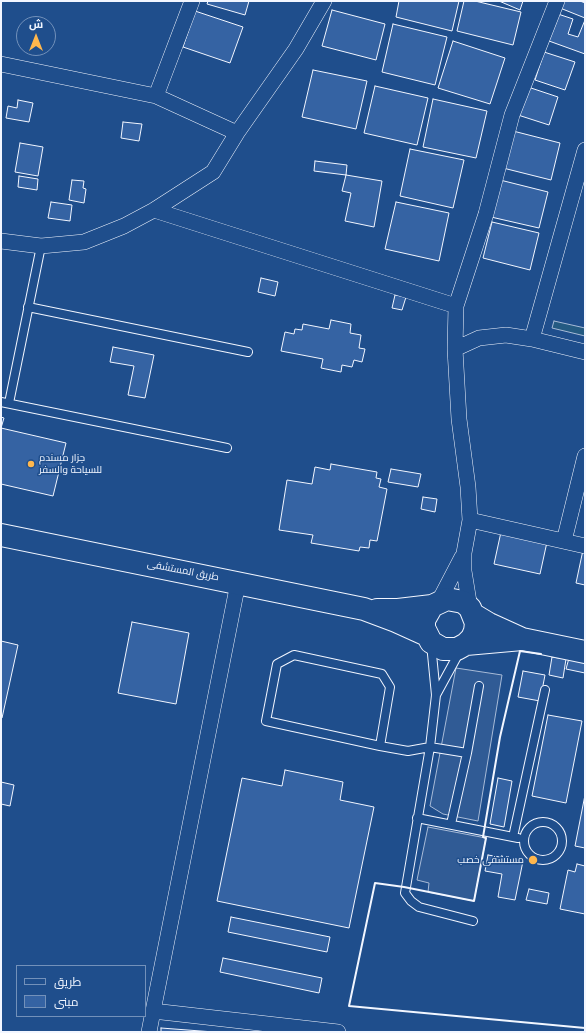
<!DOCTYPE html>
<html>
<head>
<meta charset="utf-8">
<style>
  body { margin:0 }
  #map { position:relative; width:586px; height:1033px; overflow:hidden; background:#1f4e8c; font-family:"Varela Round",Cairo,sans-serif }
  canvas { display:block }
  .frame { position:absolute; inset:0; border:2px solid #f2f6ff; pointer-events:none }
  .legend { position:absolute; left:16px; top:965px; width:130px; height:52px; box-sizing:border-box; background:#1f4e8c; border:1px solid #7391ba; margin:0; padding:5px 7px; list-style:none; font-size:12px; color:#f2f6ff }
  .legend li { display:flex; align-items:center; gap:8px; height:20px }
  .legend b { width:20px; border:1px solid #7391ba }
  .north { position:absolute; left:16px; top:16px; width:40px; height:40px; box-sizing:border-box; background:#1f4e8c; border:1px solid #7391ba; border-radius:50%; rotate:0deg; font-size:11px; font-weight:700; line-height:16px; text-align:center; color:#f2f6ff }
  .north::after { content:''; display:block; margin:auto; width:14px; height:18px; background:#ffb74d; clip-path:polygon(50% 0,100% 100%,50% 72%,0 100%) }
</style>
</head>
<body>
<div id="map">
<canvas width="586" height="1033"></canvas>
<div class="frame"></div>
<ul class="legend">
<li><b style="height:5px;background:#1f4e8c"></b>طريق</li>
<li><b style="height:11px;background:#3563a3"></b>مبنى</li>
</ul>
<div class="north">ش</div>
</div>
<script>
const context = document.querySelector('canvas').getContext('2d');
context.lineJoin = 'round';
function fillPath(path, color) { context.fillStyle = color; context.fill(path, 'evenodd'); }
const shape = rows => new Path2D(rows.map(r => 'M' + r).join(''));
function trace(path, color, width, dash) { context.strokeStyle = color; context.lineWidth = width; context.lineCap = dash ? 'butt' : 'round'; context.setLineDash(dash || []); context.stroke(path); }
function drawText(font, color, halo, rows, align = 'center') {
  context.font = font + ' "Varela Round",Cairo,sans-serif'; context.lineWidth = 3; context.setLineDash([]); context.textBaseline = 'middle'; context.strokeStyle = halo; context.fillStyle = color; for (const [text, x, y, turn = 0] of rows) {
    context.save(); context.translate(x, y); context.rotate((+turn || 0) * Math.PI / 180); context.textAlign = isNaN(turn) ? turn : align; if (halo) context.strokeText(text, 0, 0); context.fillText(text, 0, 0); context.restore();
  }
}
const green = shape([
  [554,321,585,328,585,336,552,328,554,321]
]);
const parking = shape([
  [456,668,502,675,478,821,443,814,430,806,456,668],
  [428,827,486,838,474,901,428,892,429,883,417,880,428,827]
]);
const building = shape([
  [208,1,249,1,245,15,207,4,208,1],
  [399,1,459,1,452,31,396,17,399,1],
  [464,1,475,1,521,12,513,45,457,31,464,1],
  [499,1,523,1,520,10,499,1],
  [563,1,580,1,585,3,585,18,560,8,563,1],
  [332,10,385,24,376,60,322,46,332,10],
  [195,11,243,27,230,63,183,47,195,11],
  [558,14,573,19,568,34,578,37,585,20,585,54,549,41,558,14],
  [393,24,447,37,435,85,382,72,393,24],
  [453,41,505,58,490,104,438,88,453,41],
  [544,52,575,62,565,90,535,80,544,52],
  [313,70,367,81,356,129,302,117,313,70],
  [375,86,428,98,417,145,364,133,375,86],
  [528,87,558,97,549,125,518,115,528,87],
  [433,99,487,111,476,158,423,147,433,99],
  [18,100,33,103,29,122,6,118,8,106,17,108,18,100],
  [123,122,142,124,139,141,121,138,123,122],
  [513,131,560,143,551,180,503,168,513,131],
  [20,143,43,147,38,176,15,172,20,143],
  [410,149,464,160,453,208,400,196,410,149],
  [315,161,347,165,346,175,314,171,315,161],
  [346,175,382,181,374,227,345,221,351,193,342,191,346,175],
  [19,176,38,179,37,190,18,187,19,176],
  [72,180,84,181,83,188,86,189,84,203,69,200,72,180],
  [500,180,548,192,539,228,491,217,500,180],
  [51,202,72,205,70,221,48,218,51,202],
  [396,202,449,213,439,261,385,249,396,202],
  [492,222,539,233,530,270,483,258,492,222],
  [261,278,278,282,275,296,258,292,261,278],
  [395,295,406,297,402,310,392,308,395,295],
  [331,320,351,324,350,333,361,335,359,348,365,349,362,362,354,360,352,367,342,365,341,372,321,368,323,359,281,351,285,332,294,334,295,329,302,330,303,324,329,329,331,320],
  [113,347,154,355,145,398,128,395,134,366,110,362,113,347],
  [1,417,4,418,1,428,66,443,53,496,1,484,1,417],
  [331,464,377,472,376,478,381,479,379,487,387,489,377,541,370,540,369,548,360,547,359,551,311,543,313,535,279,530,287,480,312,484,315,467,330,470,331,464],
  [391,469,421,474,418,487,388,482,391,469],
  [423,497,437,499,435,512,421,509,423,497],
  [501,532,547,542,540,574,494,564,501,532],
  [583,550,585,551,585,585,576,583,583,550],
  [132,622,189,633,176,704,118,693,132,622],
  [1,641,18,645,2,718,1,718,1,641],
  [552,657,566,659,563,678,549,675,552,657],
  [569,658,585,662,585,673,566,669,569,658],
  [523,671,545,675,540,701,518,697,523,671],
  [548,715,582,721,566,803,532,796,548,715],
  [285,770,343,782,340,800,374,807,349,928,217,901,242,778,282,786,285,770],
  [498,778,512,781,504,827,490,824,498,778],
  [1,782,14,785,10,806,1,804,1,782],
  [585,795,585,848,575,846,585,795],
  [488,855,523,861,515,900,498,897,502,874,485,871,488,855],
  [577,864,585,866,585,914,560,909,568,870,575,872,577,864],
  [529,889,549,893,547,904,526,900,529,889],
  [231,917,330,937,327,952,228,932,231,917],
  [223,958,322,978,319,993,220,972,223,958],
  [161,1028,214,1032,161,1032,161,1028]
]);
const lane = shape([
  [28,307,248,352],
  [1,402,227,448],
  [9,403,41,246],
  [431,644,436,695,430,747,405,893,411,901,419,907,473,921],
  [436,695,460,651],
  [380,746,390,687,382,674,294,655,277,664,266,721,380,746,408,751,430,747,467,753,479,686],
  [417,818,518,838],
  '524 841a19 19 0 1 1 38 0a19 19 0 1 1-38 0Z',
  [451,824,467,753],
  [513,837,545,690]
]);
const street = shape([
  [1,64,156,96,237,133],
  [156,96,192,1],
  [154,210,456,306],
  [1,241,41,246,84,242,124,226,154,210,213,172,237,133,296,49,324,1],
  [532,339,585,150],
  [455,349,479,338,506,335,532,339,585,352],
  [470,520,585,546],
  [564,541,585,456],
  [238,583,153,1011,338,1032],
  [439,601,462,557],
  [470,608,464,571,464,553,470,520,468,487,459,419,455,349,456,306,486,214,512,115,557,1],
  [149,1032,153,1011]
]);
const secondary = shape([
  [1,535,364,609,396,621,427,635],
  [377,610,398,610,432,606],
  [474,615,489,624,522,639,585,652],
  [466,644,472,638,475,631,476,623,470,608,463,602,447,599,432,606,424,620,424,628,431,642,443,649,457,649,466,644,522,639]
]);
const wall = shape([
  [541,654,520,651,500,737,483,837,486,838,474,901,404,887,375,883,349,1006,585,1028]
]);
const markers = [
  [31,464,4,"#ffb74d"],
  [533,860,5,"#ffb74d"]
];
const poiNames = [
  ["جزار مسندم",39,458],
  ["للسياحة والسفر",39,470],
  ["مستشفى خصب",524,860,"right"]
];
const streetNames = [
  ["طريق المستشفى",183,571,11]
];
fillPath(green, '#245a82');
trace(green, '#a8bbd7', 1);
fillPath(parking, '#305b95');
trace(parking, '#a8bbd7', 1);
fillPath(building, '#3563a3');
trace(building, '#f2f6ff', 1);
trace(lane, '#f2f6ff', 10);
trace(street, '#f2f6ff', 16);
trace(secondary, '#f2f6ff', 24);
trace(lane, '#1f4e8c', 8);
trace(street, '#1f4e8c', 15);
trace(secondary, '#1f4e8c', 22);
trace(wall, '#f2f6ff', 2);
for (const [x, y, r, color] of markers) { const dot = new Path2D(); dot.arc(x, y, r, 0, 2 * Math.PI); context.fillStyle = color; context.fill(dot); trace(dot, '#1f4e8c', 1.5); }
drawText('10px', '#f2f6ff', '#1f4e8c', poiNames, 'left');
drawText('10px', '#f2f6ff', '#1f4e8c', streetNames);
</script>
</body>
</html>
